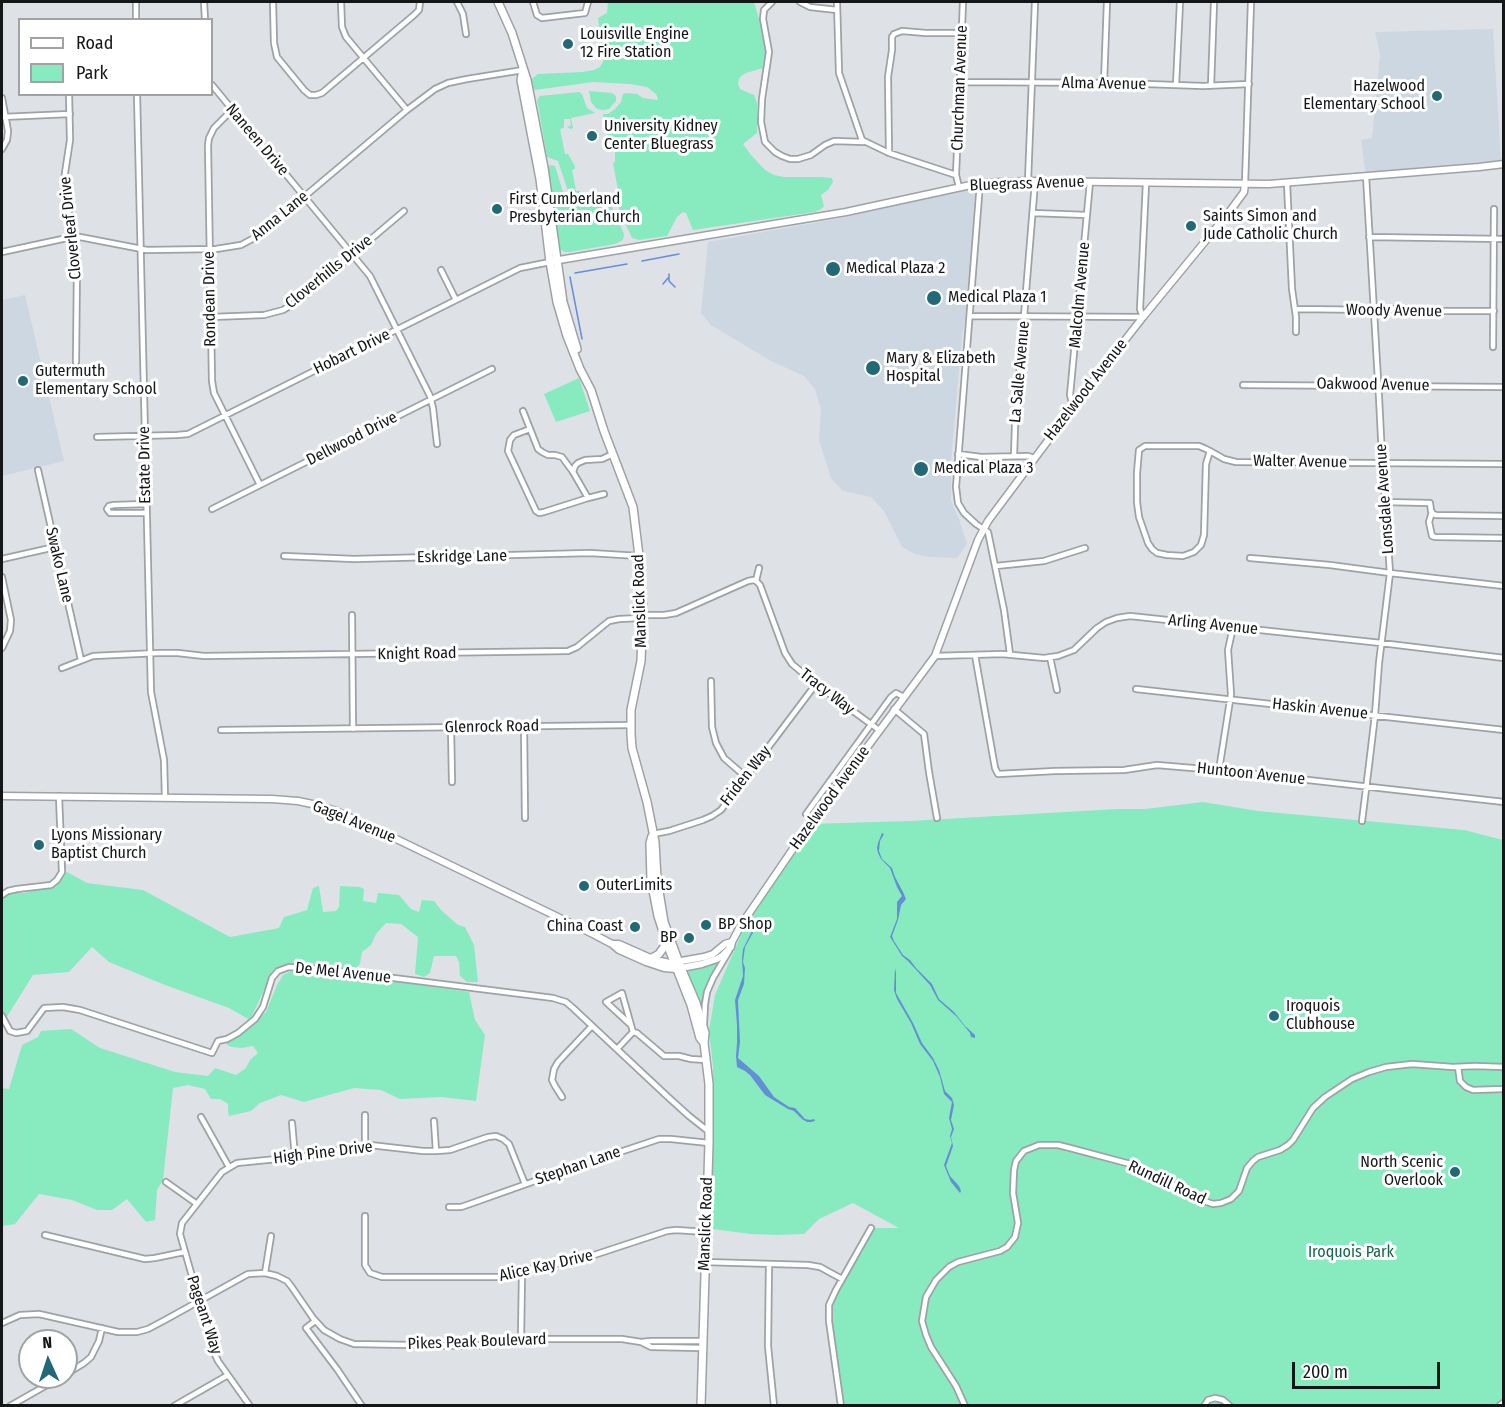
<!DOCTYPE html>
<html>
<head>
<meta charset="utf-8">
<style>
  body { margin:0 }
  #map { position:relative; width:1505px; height:1407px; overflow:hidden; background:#dee2e7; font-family:"Fira Sans Condensed",sans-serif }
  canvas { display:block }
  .frame { position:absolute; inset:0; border:3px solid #151618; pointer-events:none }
  .legend { position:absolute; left:18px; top:18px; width:195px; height:78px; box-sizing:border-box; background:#fff; border:2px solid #a1a2a3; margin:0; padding:8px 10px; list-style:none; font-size:18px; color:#151618 }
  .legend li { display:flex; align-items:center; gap:12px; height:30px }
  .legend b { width:30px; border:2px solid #a1a2a3 }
  .north { position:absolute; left:18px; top:1329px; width:60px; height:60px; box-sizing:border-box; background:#fff; border:2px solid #a1a2a3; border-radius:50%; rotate:357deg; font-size:16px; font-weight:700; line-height:24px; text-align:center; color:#151618 }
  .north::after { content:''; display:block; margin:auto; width:21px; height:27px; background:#216976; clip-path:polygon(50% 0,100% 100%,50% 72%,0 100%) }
  .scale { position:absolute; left:1292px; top:1362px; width:148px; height:27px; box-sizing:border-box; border:3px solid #151618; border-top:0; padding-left:8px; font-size:18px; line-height:21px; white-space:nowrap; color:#151618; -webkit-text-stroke:4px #fff; paint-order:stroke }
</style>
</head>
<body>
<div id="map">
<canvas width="1505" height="1407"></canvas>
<div class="frame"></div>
<ul class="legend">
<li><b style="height:8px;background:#fff"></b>Road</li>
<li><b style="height:16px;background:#87ebbf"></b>Park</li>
</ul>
<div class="north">N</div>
<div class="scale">200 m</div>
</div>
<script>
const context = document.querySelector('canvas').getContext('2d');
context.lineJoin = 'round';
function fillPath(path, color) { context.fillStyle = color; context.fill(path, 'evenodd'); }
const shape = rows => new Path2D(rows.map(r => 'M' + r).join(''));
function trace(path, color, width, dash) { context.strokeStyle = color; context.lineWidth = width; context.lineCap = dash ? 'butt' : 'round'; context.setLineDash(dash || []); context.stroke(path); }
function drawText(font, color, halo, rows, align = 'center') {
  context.font = font + ' "Fira Sans Condensed",sans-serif'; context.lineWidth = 6; context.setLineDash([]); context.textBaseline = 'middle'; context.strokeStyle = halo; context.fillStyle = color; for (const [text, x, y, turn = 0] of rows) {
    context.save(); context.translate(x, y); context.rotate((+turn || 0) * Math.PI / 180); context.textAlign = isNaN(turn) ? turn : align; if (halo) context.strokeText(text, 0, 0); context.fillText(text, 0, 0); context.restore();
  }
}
const built = shape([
  [1493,29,1501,164,1366,176,1361,140,1372,138,1380,54,1375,32],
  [967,188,972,189,975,196,965,321,962,334,951,462,951,501,959,519,967,544,957,558,930,557,915,554,902,547,884,511,871,497,843,491,831,478,819,440,821,409,815,389,804,376,771,361,711,325,701,313,708,242,841,218],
  [25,295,64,461,2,476,2,300]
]);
const green = shape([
  [608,2,754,2,765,39,766,64,763,68,746,73,740,77,738,83,740,89,754,95,757,103,757,133,743,144,751,155,765,170,774,175,784,177,822,177,832,178,833,182,828,190,821,195,824,206,821,209,815,212,693,230,686,213,683,212,677,217,667,236,639,240,632,238,620,212,615,191,618,190,613,163,615,162,615,149,612,147,602,147,609,139,606,137,607,136,603,114,608,114,615,109,621,102,623,94,626,93,637,94,643,98,657,100,658,99,656,94,647,87,630,84,593,82,535,90,531,87,529,81,538,74,582,72,594,70,600,67,603,62,598,18,607,13],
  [589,91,612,93,616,96,616,101,609,109,603,110,597,109,591,102],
  [579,92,582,94,587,108,595,113,571,118,573,128,570,129,567,127,571,125,570,119,564,119,564,128,560,129,565,154,568,154,575,166,575,169,572,170,576,191,580,191,580,194,574,195,568,191,558,161,547,157,537,100,540,96],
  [550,165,555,166,563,192,568,199,573,200,582,199,583,203,602,199,602,195,608,193,613,210,624,234,623,240,615,244,570,252,565,252,559,249,557,246,547,170],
  [579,378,590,411,556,422,544,394],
  [1203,802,1258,811,1464,830,1503,840,1503,1405,841,1405,829,1321,836,1290,871,1228,899,1228,853,1203,819,1219,804,1234,777,1235,751,1234,712,1229,707,1202,712,1156,713,1067,709,1030,715,995,747,921,810,824,910,821,1117,809,1145,809],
  [67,872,87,883,143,890,230,937,279,928,284,917,307,910,313,888,319,886,323,912,336,911,339,907,340,886,360,887,364,889,363,901,376,903,378,893,399,895,411,909,419,912,422,900,434,901,441,910,458,925,465,927,474,945,478,982,467,982,460,976,459,962,456,956,434,956,430,973,424,977,415,974,418,937,401,924,386,923,376,934,371,945,362,952,360,964,354,970,303,962,290,963,274,969,250,1020,229,1008,165,985,109,962,92,947,69,972,33,975,8,1015,2,1028,2,893,24,893,59,883],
  [723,958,708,983,702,1008,686,971],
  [298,968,469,992,475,1020,485,1035,476,1101,441,1097,400,1099,381,1090,354,1088,304,1102,281,1095,260,1103,251,1111,229,1116,228,1112,228,1104,220,1099,211,1099,205,1089,188,1085,173,1088,163,1180,157,1190,155,1220,146,1222,127,1199,112,1210,97,1210,72,1200,39,1194,15,1224,2,1226,2,1088,9,1089,22,1045,38,1037,41,1031,71,1029,100,1048,175,1072,208,1076,215,1068,236,1075,246,1068,250,1060,258,1053,253,1046,242,1048,231,1047,227,1045,226,1041,241,1034,266,1012,277,985,283,975]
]);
const water = shape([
  [882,833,884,834,880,841,879,851,882,859,892,868,895,877,903,892,906,899,901,905,898,920,892,936,894,941,903,955,910,960,916,968,932,984,939,999,954,1012,965,1026,975,1035,975,1038,971,1037,970,1033,956,1016,938,1000,930,985,908,961,902,956,892,940,890,937,897,919,897,902,902,896,897,887,890,868,881,859,878,853,877,848,878,843],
  [758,919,760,920,745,947,743,962,745,968,744,984,738,1000,740,1042,738,1058,759,1076,774,1097,789,1107,795,1108,805,1119,810,1120,814,1119,815,1121,811,1122,807,1122,802,1119,794,1111,788,1109,765,1095,750,1075,745,1071,737,1067,736,1056,737,1043,737,1025,735,1000,743,976,742,959,743,949],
  [895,968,896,973,896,993,913,1023,922,1043,933,1058,939,1070,945,1091,952,1098,954,1105,951,1120,954,1129,951,1137,953,1146,946,1166,950,1176,959,1186,961,1191,960,1193,951,1182,944,1165,952,1143,950,1136,952,1129,949,1118,952,1102,944,1094,940,1077,933,1061,920,1044,911,1023,897,999,894,990]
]);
const stream = shape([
  [642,261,679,254],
  [575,273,627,264],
  [669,274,669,281,675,287],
  [570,277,582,339],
  [663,284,668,278]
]);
const minor = shape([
  [136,2,136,20],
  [204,2,205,20],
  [273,2,274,43,277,57,304,90,310,95,316,95,322,93,414,15,419,10,420,2],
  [341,2,342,27,346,37,407,110],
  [457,2,463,14,466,34],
  [533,2,537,15,542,18,585,13,588,2],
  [772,2,764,10,763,19,769,52,762,99,761,122,765,142,775,152,782,156,790,159,798,159,811,155,825,145,834,141,864,142],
  [800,2,810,7,837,10],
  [837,2,839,73,862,140,889,153,956,175],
  [960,82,1118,83,1203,86,1249,84],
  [1104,83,1107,2],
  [212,85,370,276,430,396,433,408,437,444],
  [1176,85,1180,2],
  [1211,86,1214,2],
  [69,94,70,140,65,173,64,188,75,244,77,265,76,362],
  [137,94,151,692,164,760,165,798],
  [2,98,8,131,7,140,2,149],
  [232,110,214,128,209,138,208,145,212,381,214,393,260,485],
  [2,117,70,114],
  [889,153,888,77,892,50,892,37,894,34,902,31,926,33,962,33],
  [1028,181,1035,2],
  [980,183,956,487,958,503,964,513,976,524,988,532,1004,610,1010,654],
  [1287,183,1292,289,1296,317,1296,332],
  [1245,184,1251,2],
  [959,187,956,175,963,2],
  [1033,213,1087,215],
  [1369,237,1504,239],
  [2,252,67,238,80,237,147,250,216,249,241,245,256,237,266,229,407,110,435,89,448,83,467,79,523,70],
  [441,270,456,300],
  [1295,309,1380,310,1404,308,1436,311,1494,311],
  [970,316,1143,317,1140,309,1146,183],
  [211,317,264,315,283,310,298,301,404,211],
  [1493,347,1494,209],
  [1243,385,1504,387],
  [1073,407,1070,395,1090,182],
  [523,411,538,449,542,452,548,455,555,455,562,457,573,472,588,498],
  [530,429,514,435,510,440,508,451,536,511,539,513,544,512,588,498,604,494],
  [97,437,177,435,188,434,520,268,550,262],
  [1210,451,1206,464,1204,535,1201,545,1194,552,1183,556,1167,555,1157,553,1152,549,1148,543,1139,517,1137,502,1137,473,1139,450,1145,446,1199,446,1206,449,1210,451,1224,459,1236,462,1504,464],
  [958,454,981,457,1028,456,1034,458],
  [1014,455,1015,426,1035,182],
  [38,470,81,660],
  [573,472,575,466,578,463,585,460,602,459,613,454],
  [1385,502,1430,503,1431,511,1433,514,1436,515,1504,516],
  [146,504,114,505,109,506,107,509,110,513,146,513],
  [212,509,492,369],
  [1432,512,1429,522,1432,536,1435,537,1504,538],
  [284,556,354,559,590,553,639,556],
  [1250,558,1330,565,1390,573,1504,586],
  [2,559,55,547],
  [996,566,1044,561,1085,548],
  [2,577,11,620,10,631,2,648],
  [756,581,760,585,785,653,792,664,816,684,879,730],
  [756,581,759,568],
  [352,615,353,729],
  [975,655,995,768,998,774,1055,771,1124,770,1157,765,1228,771,1504,802],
  [935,656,1002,654,1044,658,1058,656,1074,650,1097,628,1106,622,1117,618,1130,616,1381,643,1504,658],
  [1050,657,1057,690],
  [62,668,93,656,158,653,178,653,204,656,568,651,577,647,609,621,619,619,640,618,647,615,664,615,676,613,748,581,753,580,756,581],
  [711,681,712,727,716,743,724,758,746,777],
  [1136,689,1504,730],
  [894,709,924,734,929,772,937,818],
  [524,726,525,818],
  [451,727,452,782],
  [221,730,630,725],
  [1219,770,1231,694,1228,650,1233,627],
  [806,814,891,697,896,693,904,697],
  [1362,821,1369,765,1375,715,1379,663,1390,573,1382,457,1379,397,1366,176],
  [653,834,669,831,703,820,712,816,721,810,816,684],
  [2,895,8,891,17,889,51,885,57,880,62,872,59,796],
  [2,1016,10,1031,16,1033,27,1031,44,1008,63,1007,80,1010,212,1053,218,1041,227,1039,238,1033,255,1019,263,1007,272,978,278,971,289,967,322,969,553,998,566,1002,573,1008,668,1097,689,1116,708,1131],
  [704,1024,705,1004,707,992,713,978,729,951],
  [631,1025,622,993,606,1002,631,1025,633,1032,637,1033,664,1056,679,1056,691,1059,706,1060],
  [617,1049,633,1032],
  [1458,1067,1460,1081,1466,1087,1473,1090,1504,1089],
  [562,1097,555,1086,552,1080,554,1069,558,1062,592,1026],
  [365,1115,365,1146],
  [201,1117,229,1167],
  [434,1121,436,1151],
  [292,1123,295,1157],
  [166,1182,197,1204],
  [449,1207,461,1207,467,1205,566,1170,659,1139,671,1139,709,1143],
  [365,1216,365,1265,370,1273,382,1277,507,1277,532,1269,588,1257,667,1231,676,1230,706,1232],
  [45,1235,145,1259,155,1258,184,1252],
  [705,1262,808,1265,820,1267,842,1279],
  [769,1264,768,1346,774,1406],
  [265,1273,271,1236],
  [315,1321,306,1328,337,1369,362,1406],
  [2,1323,20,1315,39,1314,118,1332,137,1332,148,1329,165,1320,248,1274,265,1273,277,1276,287,1281,291,1286,313,1318,324,1330,340,1339,354,1344,468,1346,482,1345,521,1339,622,1339,641,1342,651,1341,702,1341],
  [521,1339,522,1273],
  [641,1342,651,1347,702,1348],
  [66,1374,84,1363,91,1357,99,1341,102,1328],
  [10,1406,61,1377],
  [174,1406,228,1375],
  [250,1406,218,1361,213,1350,180,1234,182,1223,222,1172,237,1163,307,1156,360,1146,370,1145,423,1151,436,1151,450,1150,488,1137,496,1136,503,1139,509,1144,525,1184],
  [841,1406,829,1321,829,1305,836,1290,871,1228],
  [965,1406,956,1386,931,1347,926,1335,922,1321,926,1297,936,1280,949,1267,958,1262,1000,1251,1007,1247,1015,1237,1018,1223,1013,1193,1014,1170,1016,1161,1024,1151,1039,1145,1058,1145,1070,1148,1134,1165,1204,1201,1213,1204,1221,1203,1231,1199,1239,1191,1247,1168,1253,1161,1258,1157,1280,1150,1288,1145,1293,1140,1313,1108,1325,1097,1352,1079,1369,1072,1386,1067,1412,1064,1453,1067,1475,1066,1504,1067],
  [1204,1406,1208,1400,1215,1398,1223,1400,1230,1406],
  [1499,1406,1504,1402]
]);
const tertiary = shape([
  [553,261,846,212,980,183,1028,181,1269,184,1479,167,1504,164],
  [2,796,272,799,298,801,317,805,336,811,386,834,593,934,612,944,619,950,646,962,664,968,676,969,702,964,717,959,722,956,731,947,732,942,741,925,810,824,935,656,978,540,988,521,1073,407,1143,317,1230,211,1244,192,1245,184],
  [612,944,619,944,655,960,670,963,704,957,713,954,725,944,732,942]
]);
const secondary = shape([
  [498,2,512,33,527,80,544,168,563,302,577,349],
  [523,70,521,80,540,179,550,262,557,302,567,336,580,369,591,390,604,431,633,507,639,556,643,610,641,661,631,710,631,734,632,748,647,802,655,842,657,879,664,922,681,968,696,1003,705,1033,704,1043,709,1084,709,1143,701,1406],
  [652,836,650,843,651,880,658,916,667,944,691,1005,700,1038,704,1043],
  [650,959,659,954,664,947,666,940]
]);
const markers = [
  [568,44,6,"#216976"],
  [1437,96,6,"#216976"],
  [592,136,6,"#216976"],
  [497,209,6,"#216976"],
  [1191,226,6,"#216976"],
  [833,269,8,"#216976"],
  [934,298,8,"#216976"],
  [873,368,8,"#216976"],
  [23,381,6,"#216976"],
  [921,469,8,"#216976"],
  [39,845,6,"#216976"],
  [584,886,6,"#216976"],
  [706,925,6,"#216976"],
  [635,927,6,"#216976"],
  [689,938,6,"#216976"],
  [1274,1016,6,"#216976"],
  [1455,1172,6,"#216976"]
];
const poiNames = [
  ["Louisville Engine",580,35],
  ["12 Fire Station",580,53],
  ["Hazelwood",1425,87,"right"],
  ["Elementary School",1425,105,"right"],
  ["University Kidney",604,127],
  ["Center Bluegrass",604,145],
  ["First Cumberland",509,200],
  ["Presbyterian Church",509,218],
  ["Saints Simon and",1203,217],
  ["Jude Catholic Church",1203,235],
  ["Medical Plaza 2",846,269],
  ["Medical Plaza 1",948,298],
  ["Mary & Elizabeth",886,359],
  ["Hospital",886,377],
  ["Gutermuth",35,372],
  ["Elementary School",35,390],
  ["Medical Plaza 3",934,469],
  ["Lyons Missionary",51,836],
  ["Baptist Church",51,854],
  ["OuterLimits",596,886],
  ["BP Shop",718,925],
  ["China Coast",623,927,"right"],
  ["BP",677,938,"right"],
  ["Iroquois",1286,1007],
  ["Clubhouse",1286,1025],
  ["North Scenic",1443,1163,"right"],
  ["Overlook",1443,1181,"right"]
];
const streetNames = [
  ["Alma Avenue",1104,84,1],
  ["Churchman Avenue",960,88,-88],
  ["Naneen Drive",257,140,50],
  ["Bluegrass Avenue",1027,184,-2],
  ["Anna Lane",280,216,-39],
  ["Cloverleaf Drive",71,228,-96],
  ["Cloverhills Drive",329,272,-39],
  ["Malcolm Avenue",1080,295,-85],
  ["Rondean Drive",210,299,-91],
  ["Woody Avenue",1394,311,1],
  ["Hobart Drive",352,352,-26],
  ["La Salle Avenue",1020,372,-85],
  ["Oakwood Avenue",1373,385,1],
  ["Hazelwood Avenue",1086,390,-52],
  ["Dellwood Drive",352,439,-27],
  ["Walter Avenue",1300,462,1],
  ["Estate Drive",145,465,-91],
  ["Lonsdale Avenue",1385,499,-94],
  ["Eskridge Lane",462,557,-1],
  ["Swako Lane",59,565,77],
  ["Manslick Road",640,601,-92],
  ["Arling Avenue",1213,625,6],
  ["Knight Road",417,654,-1],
  ["Tracy Way",827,692,38],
  ["Haskin Avenue",1320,709,6],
  ["Glenrock Road",492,727,-1],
  ["Huntoon Avenue",1251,774,6],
  ["Friden Way",746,776,-52],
  ["Hazelwood Avenue",830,798,-54],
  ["Gagel Avenue",354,822,22],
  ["De Mel Avenue",343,973,6],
  ["High Pine Drive",323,1153,-7],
  ["Stephan Lane",578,1166,-19],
  ["Rundill Road",1167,1183,25],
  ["Manslick Road",706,1224,-88],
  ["Alice Kay Drive",546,1266,-13],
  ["Pageant Way",204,1315,72],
  ["Pikes Peak Boulevard",477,1342,-2]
];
const parkNames = [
  ["Iroquois Park",1351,1253]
];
fillPath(built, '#ccd7e1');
fillPath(green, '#87ebbf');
fillPath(water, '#648ed6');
trace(stream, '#648ed6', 1.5);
trace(minor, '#9ea2a7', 8);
trace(tertiary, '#9ea2a7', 9);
trace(secondary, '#9ea2a7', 10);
trace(minor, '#fff', 4.5);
trace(tertiary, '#fff', 6);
trace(secondary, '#fff', 7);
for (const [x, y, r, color] of markers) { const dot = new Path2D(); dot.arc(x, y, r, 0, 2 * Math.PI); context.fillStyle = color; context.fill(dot); trace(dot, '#fff', 2); }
drawText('16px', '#151618', '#fff', poiNames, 'left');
drawText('16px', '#151618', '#fff', streetNames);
drawText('16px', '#16664a', '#fff', parkNames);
</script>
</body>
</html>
